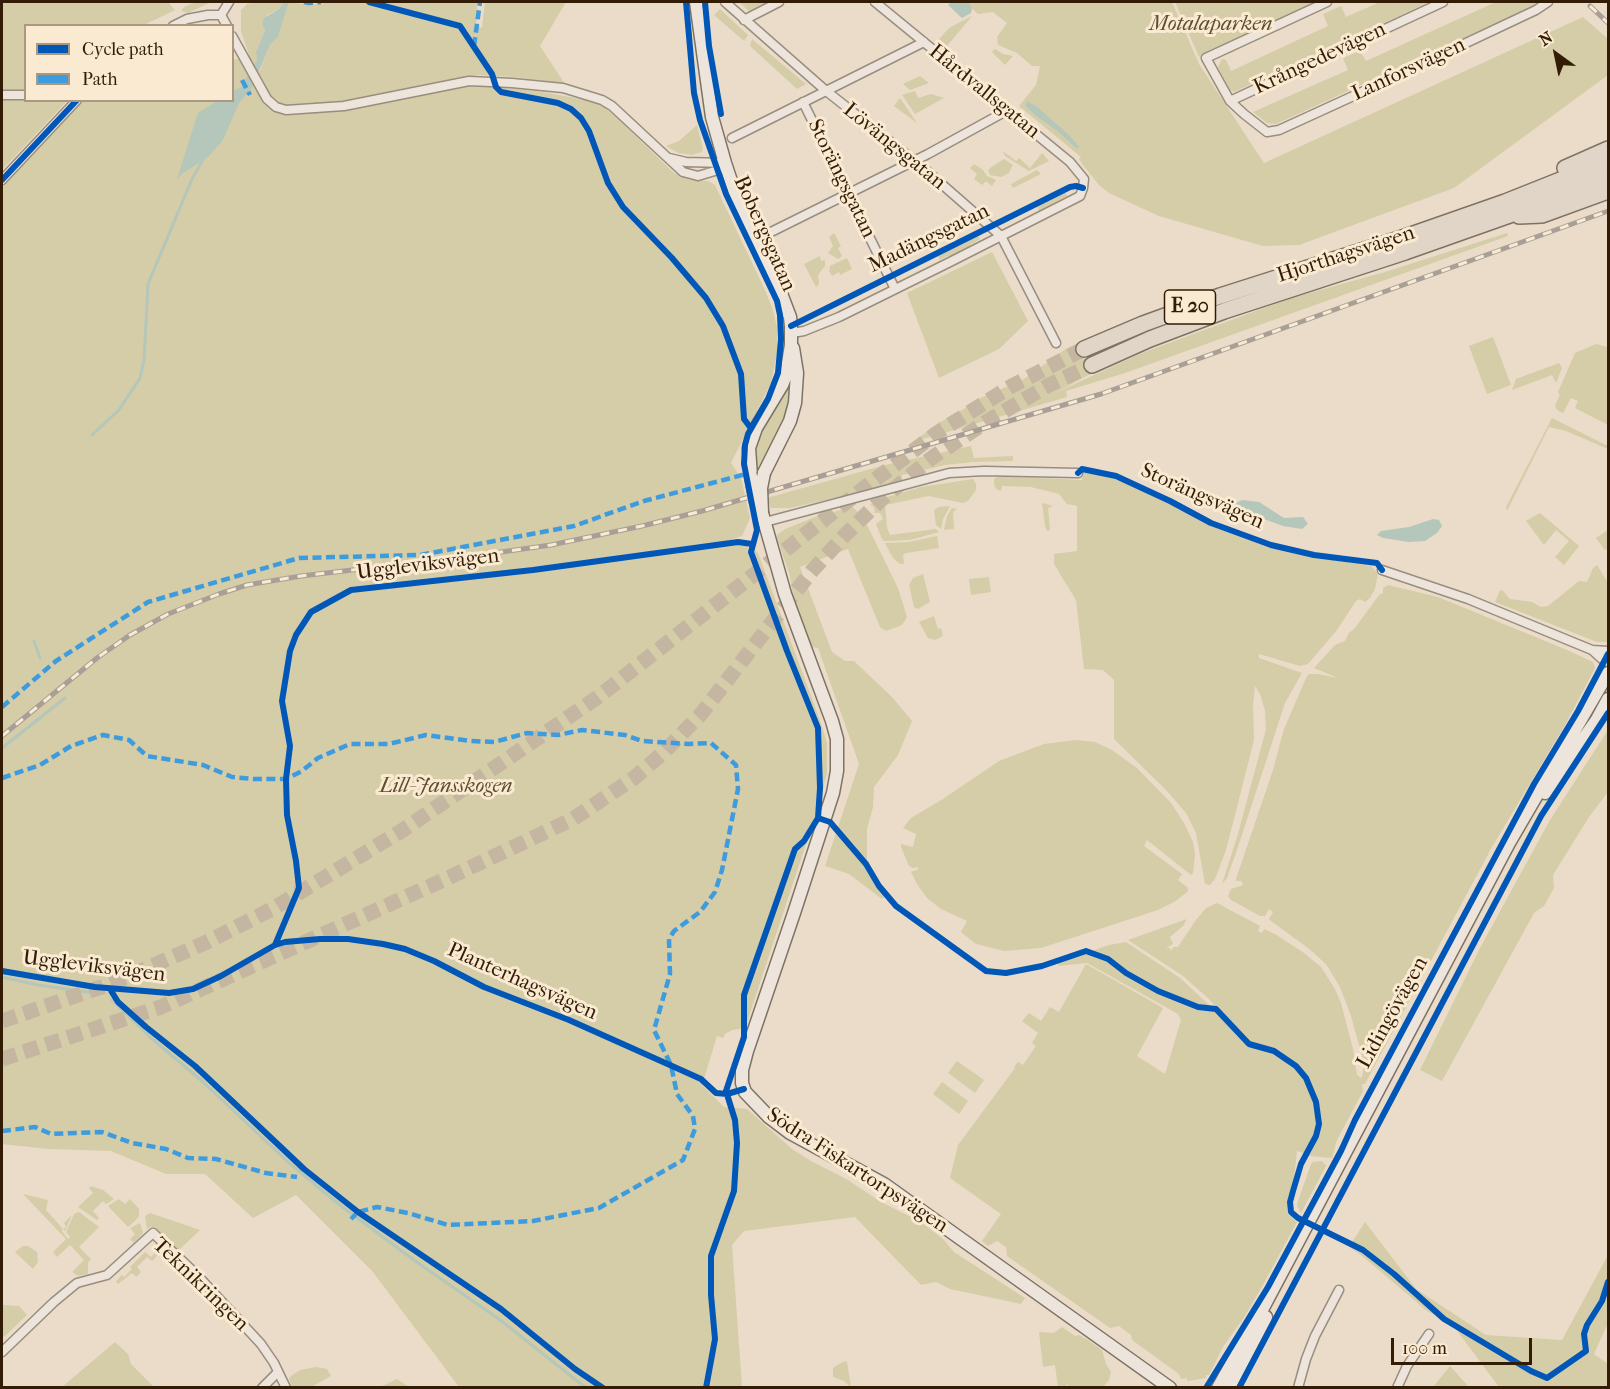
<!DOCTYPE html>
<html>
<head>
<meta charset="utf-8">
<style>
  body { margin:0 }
  #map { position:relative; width:1610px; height:1389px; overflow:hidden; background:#eadcc8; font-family:"IM FELL French Canon",serif }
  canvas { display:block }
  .frame { position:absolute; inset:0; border:3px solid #321c06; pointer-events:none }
  .legend { position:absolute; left:24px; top:24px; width:210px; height:78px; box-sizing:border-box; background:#faead2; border:2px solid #aa9880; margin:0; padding:8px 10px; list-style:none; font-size:18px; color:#321c06 }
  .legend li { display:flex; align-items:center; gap:12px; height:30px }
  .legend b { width:30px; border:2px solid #aa9880 }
  .north { position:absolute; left:1526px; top:24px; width:60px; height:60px; -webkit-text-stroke:4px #faead2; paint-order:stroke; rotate:327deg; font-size:16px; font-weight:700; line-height:24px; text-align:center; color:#321c06 }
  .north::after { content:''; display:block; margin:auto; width:21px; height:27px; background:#321c06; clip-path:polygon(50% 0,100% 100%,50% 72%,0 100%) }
  .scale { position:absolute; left:1391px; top:1338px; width:141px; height:27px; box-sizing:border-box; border:3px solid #321c06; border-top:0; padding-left:8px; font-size:18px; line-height:21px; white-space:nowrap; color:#321c06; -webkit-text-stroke:4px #faead2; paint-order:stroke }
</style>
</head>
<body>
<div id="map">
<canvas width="1610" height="1389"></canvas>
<div class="frame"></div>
<ul class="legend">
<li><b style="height:8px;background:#0057b8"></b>Cycle path</li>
<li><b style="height:8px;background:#3e9bdd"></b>Path</li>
</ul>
<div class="north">N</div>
<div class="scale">100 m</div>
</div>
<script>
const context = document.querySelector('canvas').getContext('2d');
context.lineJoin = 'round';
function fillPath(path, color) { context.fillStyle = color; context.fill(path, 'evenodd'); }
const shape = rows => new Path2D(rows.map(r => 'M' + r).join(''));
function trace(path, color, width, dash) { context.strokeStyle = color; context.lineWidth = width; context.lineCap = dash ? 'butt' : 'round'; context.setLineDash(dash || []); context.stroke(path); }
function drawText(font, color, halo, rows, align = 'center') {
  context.font = font + ' "IM FELL French Canon",serif'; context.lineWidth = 6; context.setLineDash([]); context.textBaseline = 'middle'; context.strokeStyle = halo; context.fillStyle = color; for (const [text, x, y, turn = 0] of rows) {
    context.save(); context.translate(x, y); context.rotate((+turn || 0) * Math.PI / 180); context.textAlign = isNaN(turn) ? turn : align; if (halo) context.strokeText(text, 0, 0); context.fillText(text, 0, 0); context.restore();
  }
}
const green = shape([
  [2,2,168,2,175,10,144,25,26,26,26,100,67,101,2,170],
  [196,2,211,2,188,13,181,11,184,7],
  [259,2,284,2,279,9,267,15,262,24,265,30,256,52,259,73,270,45,278,37,289,2,309,5,333,2,365,2,459,29,472,45,468,31,455,22,379,2,477,2,477,21,474,25,482,28,485,2,566,2,540,46,565,84,514,77,476,75,479,85,543,92,591,101,604,107,619,120,674,173,691,180,708,181,715,185,765,290,773,310,777,328,777,353,771,383,731,463,741,478,750,518,742,536,724,542,724,546,741,544,747,546,765,595,768,593,753,547,758,553,820,720,827,743,827,773,818,808,745,1028,733,1030,726,1033,723,1038,717,1036,702,1085,724,1107,747,1109,792,1149,811,1161,848,1180,881,1202,923,1223,943,1239,954,1252,1025,1298,1021,1304,950,1289,936,1282,921,1285,855,1217,744,1231,732,1245,742,1387,459,1387,373,1272,296,1195,253,1218,205,1174,166,1174,111,1151,49,1149,2,1144,2,185,82,101,232,100,233,60,249,55,241,31,241,10,247,4],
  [739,2,771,2,751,13],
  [965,2,1172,2,1199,64,1264,163,1583,17,1608,39,1608,75,1454,188,1299,245,1263,246,1159,216,1109,193,1099,185,1083,165,1079,159,1081,157,1019,106,1036,85,1040,66,1032,66,1017,53,998,45,997,37,1007,23,993,12,978,14],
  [1175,2,1318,2,1199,57],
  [1380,2,1429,2,1234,92,1230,90,1218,67,1222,59,1226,60,1231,71,1328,26,1323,14,1341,6,1346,17],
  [1496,2,1542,2,1276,124,1267,123,1253,112,1348,70,1343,58,1360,51,1366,61],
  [720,9,748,35,744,41,714,15],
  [972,16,947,46,939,39,949,28],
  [752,39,806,84,797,89,750,46],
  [995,49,1003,54,1013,56,1005,65,992,52],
  [920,76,929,83,910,90,903,84],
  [915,91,918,98,931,94,944,98,915,114,902,95],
  [900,98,917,123,894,106],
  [697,125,703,148,702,152,692,155,678,153,666,146,679,141],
  [1003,151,1016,161,1019,158,1030,168,1042,153,1049,161,1029,171,1005,156],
  [1004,159,1013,165,1009,173,1001,177,990,175,988,171,990,168],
  [974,164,983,170,987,176,996,180,992,186,986,181,982,185,974,179,977,174,970,168],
  [1037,170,1041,174,1013,188,1011,184],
  [1065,192,1067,196,1039,211,1037,206],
  [834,233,841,246,838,248,842,256,838,259,828,253,833,246,829,237],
  [1507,233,1508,236,1125,373,1066,391,1067,397,913,442,940,422,955,415,978,399,1024,379,1067,348,1078,343,1092,373,1055,393,1142,353,1291,298,1385,272],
  [978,235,980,239,970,245,968,248,952,257,947,256,940,260,938,256],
  [992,252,1028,321,999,349,939,378,907,293],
  [820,256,821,261,825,260,825,266,818,275,819,284,816,287,804,264],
  [847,258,852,269,840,275,839,272,832,276,829,271,830,266],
  [1493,337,1511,385,1487,394,1469,346],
  [1596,344,1608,347,1608,425,1575,408,1578,401,1571,398,1563,413,1557,410,1555,406,1560,395,1558,392,1575,353],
  [1559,363,1562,368,1556,383,1552,375,1512,390,1516,379],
  [791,374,791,404,760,474,748,477,749,452],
  [1552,418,1608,446,1608,449,1566,431,1549,427,1507,511,1506,507],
  [971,446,974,458,1013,456,1013,461,973,462,945,465,902,475,901,481,869,490,790,508,771,508,767,498,885,465],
  [1087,472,1115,479,1143,490,1217,528,1257,543,1297,554,1371,566,1378,574,1375,589,1370,598,1365,602,1360,599,1356,601,1337,630,1308,664,1300,666,1259,654,1259,658,1302,673,1285,703,1237,850,1227,878,1222,884,1238,834,1266,729,1265,711,1260,694,1255,686,1253,707,1254,740,1226,850,1215,879,1210,885,1205,884,1196,833,1186,813,1166,790,1114,739,1114,680,1103,670,1084,669,1076,600,1054,564,1054,554,1077,551,1077,506,1067,504,1059,494,1031,487,1002,486,1001,491,996,489,994,484,994,479,998,476,1082,480,1083,473],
  [973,479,976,484,976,490,968,501,963,503,929,496,885,505,887,528,890,535,936,529,939,532,910,540,884,541,882,539,876,524,883,519,880,513,873,513,875,511,873,506,870,505,874,501,921,487],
  [1042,503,1053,506,1048,508,1050,530,1047,531,1045,526],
  [950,506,943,519,941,529,936,525,934,510,939,507],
  [852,507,862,515,898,588,907,617,902,625,886,631,880,627,848,549,800,567,832,652,845,661,854,661,892,697,912,721,898,755,874,787,873,807,867,829,867,862,886,895,882,899,849,874,825,866,859,764,818,648,812,647,794,602,790,576,777,538,777,535,785,529,815,517],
  [952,508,957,509,953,512,954,529,944,530,947,516],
  [1540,513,1579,546,1564,565,1555,557,1569,541,1556,530,1544,545,1526,521],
  [1608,530,1608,549,1605,550,1596,538],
  [937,536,939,548,906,553,903,555,904,564,900,564,893,558,885,543,909,542],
  [1597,565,1608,583,1608,642,1597,642,1495,602,1500,590,1503,591,1510,599,1532,602,1541,607,1548,606,1579,581,1587,582,1593,568],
  [923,574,930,602,918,609,914,607,909,585,913,578],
  [989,577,991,592,971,595,969,579],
  [1388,585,1438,597,1567,650,1593,662,1595,668,1565,725,1492,847,1367,1080,1365,1084,1362,1084,1363,1091,1337,1140,1332,1158,1309,1156,1314,1146,1312,1145,1307,1154,1297,1151,1294,1178,1287,1203,1288,1214,1297,1222,1264,1283,1245,1316,1223,1347,1209,1375,1206,1375,1206,1378,1187,1381,1187,1378,1181,1379,1179,1374,1132,1340,1131,1335,1119,1326,1110,1328,1007,1256,1006,1247,997,1241,988,1246,982,1241,1001,1214,950,1178,958,1145,1015,1068,1014,1067,1018,1062,1023,1065,1036,1046,1032,1043,1038,1033,1022,1021,1029,1013,1041,1021,1050,1007,1059,1012,1086,964,1163,1008,1137,1056,1165,1074,1181,1020,1178,1014,1087,963,1059,966,1058,963,1109,945,1126,942,1180,978,1220,1015,1223,1015,1208,998,1183,976,1128,940,1187,919,1183,926,1170,937,1173,944,1166,948,1170,948,1171,951,1174,947,1178,947,1196,920,1206,908,1217,903,1260,926,1258,931,1262,933,1264,929,1275,934,1304,953,1321,967,1335,989,1341,1003,1353,1049,1357,1075,1362,1078,1364,1065,1361,1052,1351,1016,1340,987,1326,964,1308,948,1271,921,1269,919,1273,912,1269,909,1265,916,1260,916,1231,900,1228,896,1231,889,1243,885,1241,881,1236,881,1236,879,1273,770,1284,729,1306,678,1309,674,1318,674,1338,678,1314,668,1335,645,1345,641,1349,633,1355,628,1379,595,1383,593,1383,588],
  [934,616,938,629,941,628,943,636,935,640,928,638,919,622],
  [1608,730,1608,792,1589,817,1553,875,1554,888,1544,906,1534,913,1442,1081,1420,1070,1480,948,1550,820],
  [1076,740,1095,742,1112,750,1137,768,1171,803,1184,823,1193,842,1195,854,1193,873,1191,875,1147,840,1144,846,1182,874,1178,880,1188,888,1188,891,1176,901,1158,910,1041,948,1004,951,976,944,961,932,967,921,941,909,927,898,917,884,911,872,919,869,917,867,913,868,909,866,901,847,901,844,913,847,916,834,903,828,911,818,943,799,999,761,1044,744],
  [957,1061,984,1080,975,1093,948,1073],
  [942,1082,968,1101,959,1114,933,1094],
  [1322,1161,1326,1165,1325,1168,1301,1213,1297,1206,1298,1201,1311,1164,1313,1162],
  [91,1186,103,1190,114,1199,106,1204,103,1201,93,1211,99,1218,97,1220,78,1207,93,1193,89,1188],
  [23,1194,48,1200,46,1210,63,1229,66,1227,64,1223,72,1215,65,1231,63,1229,61,1230,68,1239,70,1237,66,1232,74,1214,79,1212,99,1227,79,1247,91,1259,88,1263,88,1274,78,1276,72,1272,84,1260,70,1245,57,1257,53,1252,66,1239],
  [119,1199,125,1204,130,1199,139,1209,139,1216,136,1220,128,1227,108,1206],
  [150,1213,200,1230,177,1252,151,1226,147,1229,145,1216],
  [1365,1222,1416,1289,1486,1335,1562,1340,1608,1255,1608,1323,1594,1354,1608,1364,1608,1387,1499,1387,1455,1328,1426,1310,1361,1255,1349,1247],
  [140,1223,143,1233,134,1243,130,1239,135,1234,130,1228],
  [23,1246,28,1246,37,1252,38,1262,33,1269,15,1252],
  [161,1247,168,1254,163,1259,158,1255,152,1261,147,1257,137,1267,141,1272,136,1277,132,1273,118,1284,116,1281,122,1275,124,1277,132,1269,130,1267,145,1252,151,1257],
  [2,1305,19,1306,27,1315,4,1337,2,1335],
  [1062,1327,1075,1336,1079,1335,1088,1340,1102,1350,1106,1364,1111,1372,1109,1380,1103,1387,1067,1387,1069,1382,1065,1387,1058,1387,1055,1365,1043,1367,1039,1332,1054,1333],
  [115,1342,128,1354,131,1364,154,1387,62,1387],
  [846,1361,847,1362,851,1387,844,1381,833,1377,833,1368,841,1363],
  [1450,1366,1469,1387,1433,1387],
  [316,1367,327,1369,331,1376,311,1387,292,1387,289,1379,291,1376,300,1370],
  [397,1379,409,1387,380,1387]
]);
const water = shape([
  [284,2,289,2,278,37,270,45,252,88,239,103,223,140,208,157,183,173,177,179,198,113,217,101,232,100,233,91,241,87,257,60,256,52,265,30,262,24,264,18,279,9],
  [951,2,969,2,972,9,971,13,962,18,948,5],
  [1027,101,1036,106,1069,135,1079,147,1076,148,1059,132,1035,115,1026,106],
  [1243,500,1259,502,1284,518,1303,517,1308,524,1302,529,1283,526,1234,508,1235,503],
  [1433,519,1439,520,1442,526,1437,533,1425,541,1409,542,1383,538,1377,535,1381,531,1409,527]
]);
const stream = shape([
  [92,435,119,410,140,378,144,360,148,284,192,179,205,156],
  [34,641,40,658],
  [2,748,65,698],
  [2,977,38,985,94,993],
  [112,1000,151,1038,202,1081,288,1162,341,1206,418,1263,499,1319,586,1388]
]);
const highwayTunnel = shape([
  [2,1021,110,984,207,942,274,908,403,830,598,697,868,485,937,433,1010,387,1084,349],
  [2,1059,161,1007,448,878,573,819,634,778,664,752,701,714,811,572,844,536,883,498,933,457,986,422,1049,385,1092,365]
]);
const street = shape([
  [725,2,825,90,921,166,1001,236,1056,343],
  [1327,2,1206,58,1230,101,1244,114,1267,132,1279,130,1362,92,1536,10,1548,2],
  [221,15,229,2],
  [221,15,227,26],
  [744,20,779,2],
  [173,26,187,19,208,15,221,15],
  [232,36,267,99,276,107,286,110,344,106,469,81,512,83,563,88,602,100,612,106,683,172,698,176,718,170,725,163],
  [2,95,26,95],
  [1230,101,1443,2],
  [803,102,895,289],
  [732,138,924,42],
  [669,158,686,162,725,163],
  [2,180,77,100],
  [769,233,928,154,1008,110],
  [792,333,804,331,839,317,950,262,1080,196,1083,188,1084,179,1070,162,875,2],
  [765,522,949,473,984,471,1078,473],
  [1382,570,1468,599,1592,650,1608,651],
  [1592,650,1602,659,1608,662],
  [2,1352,54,1302,77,1283,107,1275,153,1233,198,1276,261,1344,274,1363,286,1388],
  [262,1388,278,1372],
  [1298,1388,1306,1359,1315,1336,1339,1290],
  [1397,1388,1407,1366,1429,1334]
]);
const secondary = shape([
  [696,2,712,117,725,163,739,205,780,291,790,317,791,326,791,345,786,375,782,385,756,428,749,448,751,476],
  [764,473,790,421,795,403,797,373,793,348],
  [762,513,785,594,832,721,837,739,837,771,833,793,794,913,747,1051,742,1070,742,1083,745,1092,769,1117,790,1133,884,1184,1170,1388],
  [1545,793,1596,721,1608,699],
  [1218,1388,1264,1306,1509,843,1608,673],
  [1229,1388,1266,1317]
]);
const highway = shape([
  [1565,168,1608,149],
  [1519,216,1542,215,1608,191],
  [1084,349,1143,324,1220,296,1402,238,1505,202,1608,161],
  [1092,365,1150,339,1224,311,1405,252,1507,216,1608,177]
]);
const rail = shape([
  [1590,6,1608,23],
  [2,736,97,658,130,635,168,614,219,594,247,585,301,576,480,555,551,545,642,526,702,511,1101,394,1608,211]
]);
const secondaryBridge = shape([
  [751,476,756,502],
  [762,513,761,488,764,473]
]);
const quiet = shape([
  [304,2,309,3,321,2],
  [474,46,480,2],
  [242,80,250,95],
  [2,707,56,661,148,602,299,558,420,555,574,526,644,501,746,474],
  [2,778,40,765,71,746,103,735,129,740,147,756,203,765,232,777,254,779,286,779,302,771,318,758,350,744,389,744,426,735,471,741,494,742,527,733,558,735,582,730,625,735,642,741,689,744,711,743,736,765,738,789,722,870,715,892,700,912,674,931,669,939,670,974,654,1030,671,1065,677,1094,693,1116,695,1129,683,1160,599,1208,533,1221,448,1225,408,1213,377,1207,358,1212,351,1219],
  [2,1131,35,1127,51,1134,102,1132,132,1143,166,1149,188,1158,216,1159,266,1173,297,1177]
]);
const cycleway = shape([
  [369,2,460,26,492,74,496,87,501,92,558,103,571,109,581,118,589,131,608,183,623,207,672,258,706,298,723,326,741,374,744,419,750,427],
  [686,2,694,93,700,120,726,194,777,301,780,315,781,339,778,373,768,399,748,434,745,445,744,464,757,530,751,552,787,651,818,728,820,788,818,818,804,841,795,849,744,995,744,1037,726,1091,735,1120,737,1143,734,1191,711,1256,711,1295,715,1339,706,1388],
  [705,2,709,46,721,114],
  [2,180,77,100],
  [791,326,1070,187,1076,186,1083,188],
  [1078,473,1082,469,1116,476,1170,501,1211,523,1271,545,1314,555,1377,563,1382,570],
  [818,818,830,822,866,864,879,886,896,906,986,971,1006,973,1042,966,1086,951,1108,959,1126,973,1158,991,1198,1007,1216,1009,1249,1044,1274,1051,1296,1066,1306,1078,1316,1102,1319,1124,1316,1136,1301,1164,1293,1191,1290,1202,1291,1212,1298,1218,1363,1250,1394,1274,1444,1319,1531,1371,1547,1378,1586,1351,1584,1334,1587,1325,1602,1301,1608,1282],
  [275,945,299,888,296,861,287,815,286,779,290,746,282,701,290,651,296,635,311,612,351,590,533,570,738,542,752,544],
  [2,971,95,987,169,993,193,989,221,976,275,945,285,942,320,939,348,939,383,944,405,949,434,961,484,987,569,1020,681,1070,701,1079,716,1093,727,1094,744,1089],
  [110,989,118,1002,146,1027,195,1066,304,1169,358,1212,501,1309,575,1369,603,1388],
  [1206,1388,1268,1287,1341,1151,1355,1120,1534,784,1578,711,1608,654],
  [1239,1388,1541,816,1608,713]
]);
const shields = [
  [1190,307,51]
];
const shieldNames = [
  ["E 20",1190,307]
];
const parkNames = [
  ["Motalaparken",1211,25],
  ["Lill-Jansskogen",446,787]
];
const streetNames = [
  ["Krångedevägen",1320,59,-25],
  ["Lanforsvägen",1409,70,-25],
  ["Hårdvallsgatan",984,92,39],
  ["Lövängsgatan",894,147,39],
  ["Storängsgatan",841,179,64],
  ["Bobergsgatan",764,234,66],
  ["Madängsgatan",929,239,-26],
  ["Hjorthagsvägen",1346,255,-18],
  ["Storängsvägen",1202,497,24],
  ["Uggleviksvägen",428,565,-7],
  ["Uggleviksvägen",94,967,7],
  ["Planterhagsvägen",522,982,24],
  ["Lidingövägen",1393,1013,-61],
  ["Södra Fiskartorpsvägen",857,1171,33],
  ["Teknikringen",200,1285,44]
];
fillPath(green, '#d4cda7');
fillPath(water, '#b5c6ba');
trace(stream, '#b5c6ba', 3);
trace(highwayTunnel, '#c5b6a1', 15, [15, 8]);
trace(street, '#988d7f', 11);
trace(secondary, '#7d7265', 15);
trace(highway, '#7d7265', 18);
trace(street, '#ede5dc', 8);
trace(secondary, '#ede5dc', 12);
trace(highway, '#e0d5c6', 15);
trace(rail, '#a8a097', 5);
trace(rail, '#faead2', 3, [9]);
trace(secondaryBridge, '#7d7265', 15, []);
trace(secondaryBridge, '#ede5dc', 12);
trace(quiet, '#3e9bdd', 4.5, [9, 4.5]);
trace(cycleway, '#0057b8', 6);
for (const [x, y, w] of shields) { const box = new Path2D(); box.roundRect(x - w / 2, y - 17, w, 34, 4.5); context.fillStyle = '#faead2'; context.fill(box); trace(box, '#321c06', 1.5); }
drawText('bold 20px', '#321c06', null, shieldNames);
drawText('italic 21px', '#5d4d2e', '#faead2', parkNames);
drawText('21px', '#321c06', '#faead2', streetNames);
</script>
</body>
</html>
